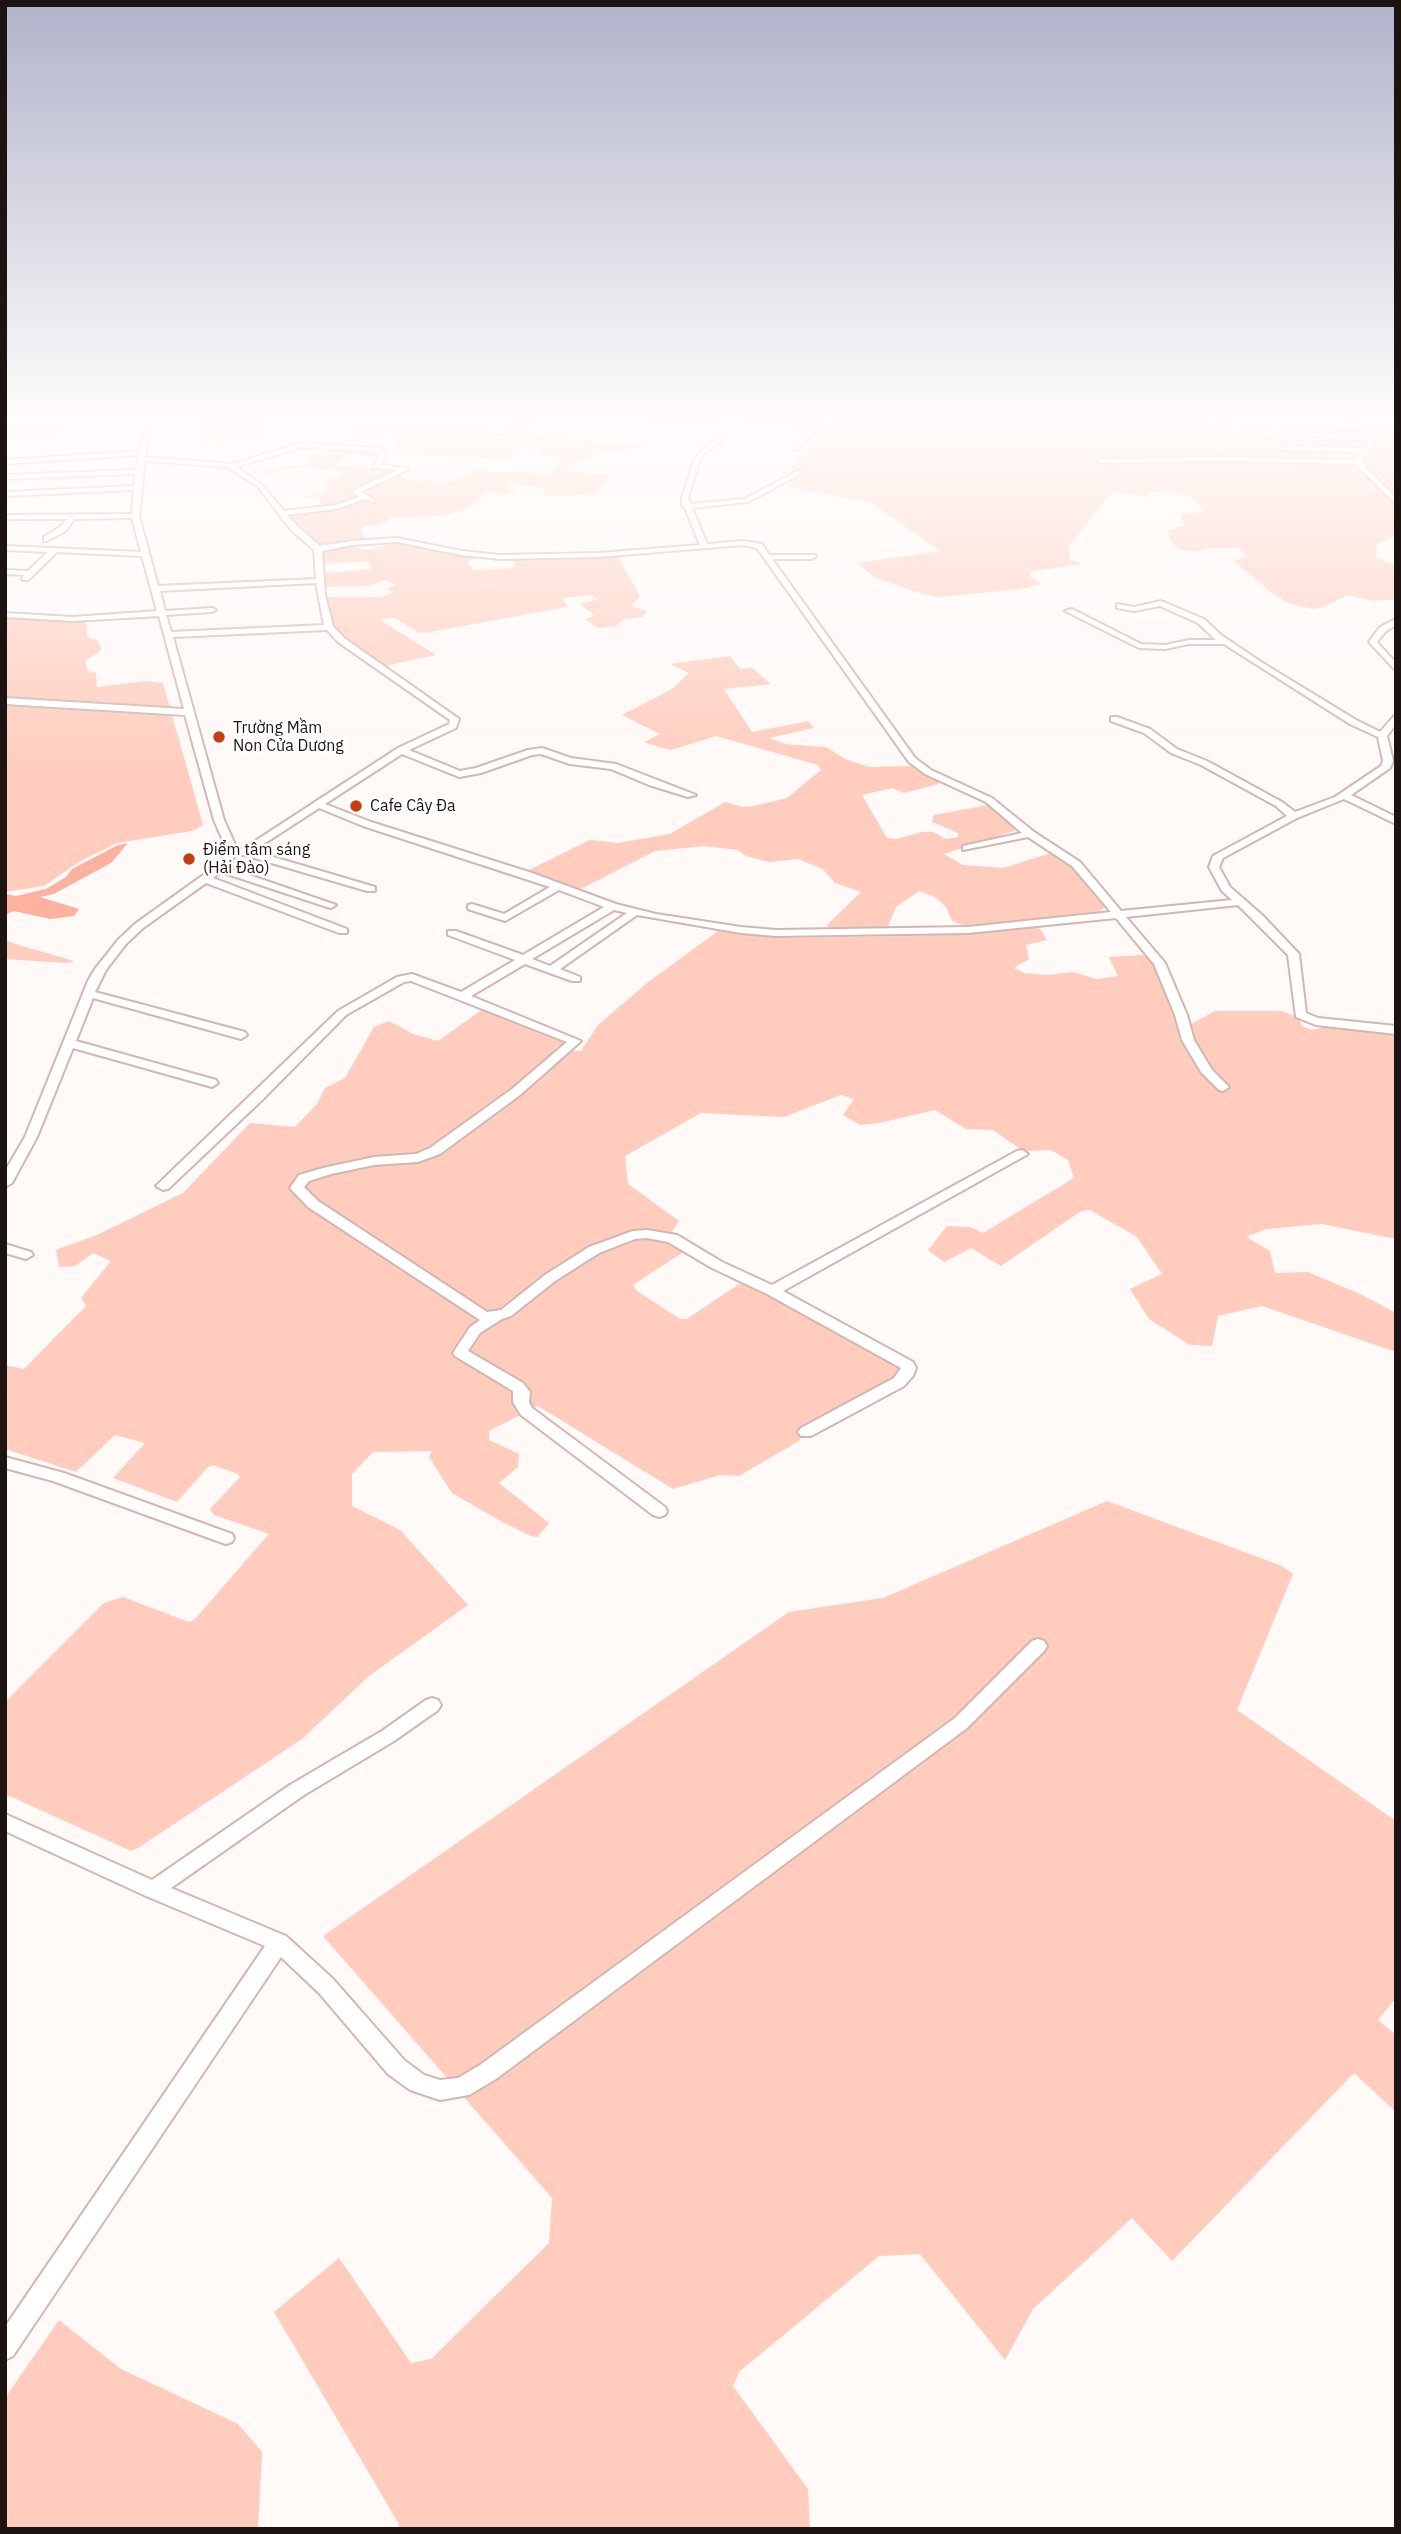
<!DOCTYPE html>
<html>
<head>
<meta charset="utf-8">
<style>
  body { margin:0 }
  #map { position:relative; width:1401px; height:2534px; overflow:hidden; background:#fff9f7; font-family:"IBM Plex Sans",sans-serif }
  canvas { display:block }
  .frame { position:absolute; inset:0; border:7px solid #1d1411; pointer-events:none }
</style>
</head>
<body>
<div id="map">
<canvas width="1401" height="2534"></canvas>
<div class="frame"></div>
</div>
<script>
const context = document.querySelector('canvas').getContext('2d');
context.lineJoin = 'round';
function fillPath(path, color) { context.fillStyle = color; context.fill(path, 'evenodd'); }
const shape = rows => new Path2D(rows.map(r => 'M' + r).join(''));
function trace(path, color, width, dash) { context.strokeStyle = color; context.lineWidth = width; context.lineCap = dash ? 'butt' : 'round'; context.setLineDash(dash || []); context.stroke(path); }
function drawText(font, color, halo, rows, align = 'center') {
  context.font = font + ' "IBM Plex Sans",sans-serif'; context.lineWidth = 5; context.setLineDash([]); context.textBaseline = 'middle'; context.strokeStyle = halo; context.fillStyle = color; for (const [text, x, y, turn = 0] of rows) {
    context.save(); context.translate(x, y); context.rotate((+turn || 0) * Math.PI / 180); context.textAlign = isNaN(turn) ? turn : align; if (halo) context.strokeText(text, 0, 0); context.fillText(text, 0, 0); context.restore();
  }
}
const green = shape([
  [194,421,271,421,264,433,231,434,231,440,208,442,203,441,202,431,215,425,193,424],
  [519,421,543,421,524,428,526,432,543,437,647,447,612,451,568,465,567,472,609,475,595,494,551,496,544,495,544,488,510,483,508,487,516,491,500,496,491,491,479,498,470,508,441,516,392,517,380,525,364,526,360,531,367,539,364,541,324,546,320,546,305,533,290,516,317,511,322,503,317,498,304,497,324,492,328,483,344,471,303,467,272,472,255,469,309,464,313,459,306,458,312,454,330,456,337,450,354,448,378,452,379,456,375,458,350,454,334,466,385,469,397,471,401,477,420,482,429,479,440,484,459,479,472,471,551,473,563,457,540,456,543,449,518,448,509,458,397,455,391,450,401,439,406,437,513,439,514,432,487,428,491,424],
  [628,421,1151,421,1166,425,1243,428,1280,440,1284,425,1280,421,1373,421,1371,428,1396,430,1396,535,1377,544,1376,558,1396,565,1396,599,1374,601,1348,595,1323,607,1312,609,1288,603,1272,593,1234,561,1246,556,1239,548,1211,548,1194,552,1181,550,1173,544,1167,531,1185,525,1180,515,1205,511,1191,497,1180,493,1148,492,1148,497,1113,491,1069,546,1070,559,1082,564,1030,572,1031,578,1042,584,1020,589,938,597,916,592,874,577,857,563,940,551,870,502,789,487,790,468,822,434,728,422,695,430],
  [393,541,476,557,466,563,475,570,507,569,514,567,515,559,520,558,613,555,618,557,640,596,631,606,647,611,642,617,624,619,616,626,598,628,585,619,595,616,580,604,598,599,591,595,562,598,568,606,566,607,425,633,418,632,395,618,382,619,380,620,436,655,383,666,331,627,325,599,329,597,380,597,394,592,387,589,396,585,385,580,367,586,324,587,325,573,372,569,368,561,323,564,321,552,357,544,359,549,368,550,392,544],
  [5,616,82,620,87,625,87,637,97,640,102,650,85,661,88,671,96,673,97,687,145,681,163,683,203,825,192,831,117,843,79,862,44,886,5,892],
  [730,656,740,669,752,668,771,684,724,689,752,732,808,721,814,728,769,738,785,744,826,747,845,759,869,767,912,766,939,782,938,784,904,793,892,788,862,795,887,838,896,839,922,832,933,832,946,839,958,837,958,833,932,822,934,815,988,805,1016,827,1014,831,944,854,963,865,1003,868,1051,853,1072,868,1107,906,1100,911,967,927,952,921,946,907,935,897,919,891,896,907,887,929,835,929,826,926,861,892,835,883,823,869,798,859,769,862,746,856,738,850,704,846,655,851,581,889,529,870,590,840,618,843,670,834,725,802,743,807,754,806,787,798,821,770,818,765,716,736,671,750,662,748,644,742,660,734,622,715,672,689,689,673,670,664],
  [1031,927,1040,929,1047,940,1026,945,1029,959,1014,968,1024,973,1048,975,1072,972,1097,979,1118,976,1109,957,1143,955,1151,959,1165,980,1179,1023,1193,1023,1215,1011,1282,1011,1299,1018,1302,1026,1312,1030,1332,1025,1396,1032,1396,1239,1322,1224,1266,1229,1246,1237,1270,1251,1275,1273,1308,1272,1360,1294,1396,1313,1396,1352,1262,1306,1218,1316,1212,1346,1190,1345,1149,1319,1130,1289,1162,1274,1137,1237,1090,1210,1081,1211,1001,1266,971,1248,944,1262,928,1250,947,1226,970,1227,983,1233,1074,1178,1068,1160,1051,1150,1023,1151,993,1130,966,1129,935,1110,879,1123,860,1125,843,1115,854,1099,841,1095,784,1117,701,1113,625,1156,628,1184,679,1221,665,1241,685,1251,633,1285,637,1291,680,1319,687,1319,739,1284,748,1283,902,1365,899,1378,804,1431,799,1441,739,1476,720,1475,673,1489,538,1406,489,1431,489,1440,519,1454,518,1467,499,1483,549,1523,537,1537,531,1536,504,1523,452,1493,429,1457,432,1451,373,1452,352,1474,352,1506,400,1530,468,1605,369,1676,302,1739,138,1848,131,1851,5,1794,5,1702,104,1603,123,1597,189,1622,195,1619,269,1534,214,1515,210,1509,240,1477,238,1474,213,1465,207,1468,177,1502,113,1478,145,1443,115,1435,76,1472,5,1449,5,1401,8,1398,5,1397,5,1365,24,1369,86,1306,81,1298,111,1261,93,1253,75,1266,59,1267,56,1250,97,1235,183,1193,250,1123,295,1127,317,1104,325,1088,345,1078,374,1027,389,1021,413,1034,438,1041,483,1009,567,1041,575,1051,581,1051,598,1025,647,983,718,931,781,938,915,936,991,932],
  [5,940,19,945,74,961,66,963,5,959],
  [1107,1501,1282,1566,1293,1574,1237,1710,1396,1821,1396,1998,1378,2020,1396,2035,1396,2112,1354,2073,1172,2261,1132,2218,1033,2309,1005,2360,920,2254,879,2256,739,2372,733,2386,808,2489,810,2529,399,2529,399,2524,274,2312,339,2258,411,2363,431,2359,549,2243,552,2198,323,1936,789,1612,883,1598],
  [59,2320,121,2369,238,2424,262,2452,258,2529,5,2529,5,2398]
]);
const water = shape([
  [128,843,111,863,54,894,40,897,79,909,74,916,50,919,14,911,5,915,5,894,16,896,46,889,66,877,72,869,118,845]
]);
const street = shape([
  [147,421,153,421,145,457,232,464,302,443,378,448,387,455,380,465,408,468,408,470,361,492,375,500,375,502,364,499,337,509,287,515,298,527,320,546,352,541,397,538,461,551,500,555,598,553,700,545,685,508,682,506,682,498,694,460,701,451,717,440,715,435,719,435,724,440,705,453,700,460,688,498,691,504,744,499,798,471,802,471,802,473,748,502,692,508,707,544,743,541,762,544,769,555,815,555,816,557,812,559,772,559,915,758,931,770,992,798,1034,832,1080,862,1121,911,1232,900,1222,891,1209,867,1213,856,1287,816,1276,806,1201,765,1171,753,1144,733,1111,721,1111,717,1117,717,1150,729,1177,749,1207,761,1282,802,1295,812,1335,797,1381,766,1383,761,1378,737,1350,724,1224,644,1189,644,1165,649,1139,648,1065,611,1072,609,1141,644,1165,645,1189,640,1216,640,1198,623,1160,606,1134,611,1117,608,1117,604,1134,607,1161,601,1204,619,1221,635,1261,662,1356,720,1380,732,1396,714,1396,724,1387,736,1393,761,1390,768,1351,795,1396,817,1396,824,1344,799,1297,818,1223,858,1219,867,1230,887,1262,915,1299,954,1306,1013,1318,1018,1396,1026,1396,1034,1316,1025,1296,1017,1288,955,1238,905,1126,917,1165,963,1187,1015,1194,1040,1212,1070,1229,1087,1223,1091,1219,1090,1201,1072,1182,1040,1175,1015,1154,964,1116,918,968,933,776,936,741,933,637,915,560,969,580,977,580,981,572,981,525,964,471,996,581,1041,520,1095,440,1154,418,1162,374,1165,331,1174,309,1181,304,1187,318,1201,487,1312,501,1310,545,1275,589,1247,633,1231,647,1230,677,1235,722,1262,772,1285,1017,1151,1022,1150,1028,1154,783,1291,913,1362,916,1368,913,1376,904,1386,811,1436,801,1436,798,1432,801,1428,894,1378,901,1368,767,1294,712,1268,668,1242,647,1238,635,1239,599,1253,555,1281,511,1316,502,1319,480,1333,468,1351,523,1383,530,1392,529,1402,532,1408,665,1507,667,1511,665,1515,659,1517,653,1515,521,1415,513,1402,513,1391,455,1356,453,1353,470,1327,480,1320,308,1207,290,1188,299,1175,323,1168,374,1157,416,1154,430,1148,512,1089,567,1042,411,981,404,982,346,1015,263,1099,168,1189,163,1190,156,1186,338,1011,397,977,412,974,461,992,515,960,448,935,448,931,456,931,523,955,604,907,559,890,505,921,468,909,468,905,472,904,504,914,550,887,363,826,319,808,253,851,375,887,375,891,367,891,244,855,236,855,226,867,336,905,331,908,327,907,221,872,213,878,347,929,347,933,339,933,206,883,143,928,126,944,106,970,95,992,245,1032,247,1035,241,1039,93,998,76,1041,216,1080,218,1083,212,1087,73,1048,37,1137,12,1183,5,1187,5,1171,25,1137,88,981,95,969,118,940,135,924,216,866,228,852,214,820,185,715,5,704,5,698,184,709,159,616,73,621,5,617,5,613,73,617,157,611,142,556,57,552,28,580,22,580,24,575,5,574,5,570,28,571,48,552,5,550,5,546,141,552,132,518,74,519,66,531,47,541,44,541,44,537,60,527,67,519,5,519,5,515,132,514,134,490,5,496,5,492,134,486,135,474,5,479,5,475,136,470,139,455,5,464,5,460,140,451,147,421],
  [302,447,376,452,380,455,373,468,397,470,353,491,353,493,359,497,336,505,284,511,262,485,237,467,302,447],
  [145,461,227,467,258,487,292,531,314,550,316,579,158,586,139,516,145,461],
  [397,542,461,555,500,559,598,557,743,545,757,548,909,762,925,774,986,802,1022,833,963,846,963,850,1028,837,1072,866,1111,912,968,927,776,930,741,927,656,914,616,904,532,873,371,822,325,804,402,754,459,777,481,773,532,755,541,754,570,764,611,769,649,785,688,797,696,795,616,764,571,758,542,748,528,750,476,768,460,771,409,750,456,728,459,719,344,638,333,626,325,595,322,551,352,545,397,542],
  [316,583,324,625,171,632,166,615,212,612,216,610,212,608,165,611,160,591,316,583],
  [327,630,338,642,450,720,449,724,398,748,243,849,237,849,224,820,173,637,327,630],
  [614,910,627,913,550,966,532,959,614,910],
  [832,421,840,421,817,429,798,450,794,450,813,427,832,421],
  [1155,421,1234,425,1236,422,1288,440,1283,441,1247,430,1155,421],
  [1376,421,1382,421,1372,446,1361,462,1396,498,1396,504,1355,464,1218,461,1101,463,1098,461,1101,459,1218,457,1355,460,1361,452,1281,450,1278,448,1281,446,1364,448,1368,440,1284,435,1287,433,1370,436,1373,428,1286,426,1283,424,1286,422,1375,424,1376,421],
  [5,428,53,428,56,430,53,432,5,432,5,428],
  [359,429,507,429,510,431,507,433,357,432,359,429],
  [1396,619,1396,625,1386,631,1377,642,1396,663,1396,671,1369,642,1380,627,1396,619],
  [5,1244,31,1252,33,1255,26,1259,5,1253,5,1244],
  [5,1457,64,1473,232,1534,234,1538,232,1542,226,1544,220,1542,53,1481,5,1468,5,1457],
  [1038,1639,1044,1641,1047,1646,1044,1651,967,1728,496,2079,469,2095,440,2100,410,2090,388,2074,319,1993,281,1957,13,2356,5,2360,5,2327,265,1946,146,1896,5,1831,5,1814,152,1880,290,1785,382,1731,426,1700,432,1698,438,1700,441,1705,438,1710,394,1741,304,1795,171,1888,286,1936,333,1979,404,2060,424,2075,440,2080,458,2078,480,2065,955,1718,1032,1641,1038,1639]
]);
const markers = [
  [219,737,7,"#c53c0f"],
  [356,806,7,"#c53c0f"],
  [189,859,7,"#c53c0f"]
];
const farPoinames = [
  ["Trường Mầm",233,728],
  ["Non Cửa Dương",233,746],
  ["Cafe Cây Đa",370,806],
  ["Điểm tâm sáng",203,850],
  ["(Hải Đào)",203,868]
];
fillPath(green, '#ffccbd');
fillPath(water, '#fcb29e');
trace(street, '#d1b7af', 4);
fillPath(street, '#fff');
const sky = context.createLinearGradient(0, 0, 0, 775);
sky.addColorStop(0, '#b0b3ca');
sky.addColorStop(0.54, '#fffcfb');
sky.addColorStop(1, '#fffcfb00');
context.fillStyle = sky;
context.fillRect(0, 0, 1401, 775);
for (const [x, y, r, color] of markers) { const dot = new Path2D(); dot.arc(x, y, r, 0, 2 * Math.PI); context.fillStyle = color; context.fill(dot); trace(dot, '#fff', 2.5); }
drawText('16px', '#1d1411', '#fff', farPoinames, 'left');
</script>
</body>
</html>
